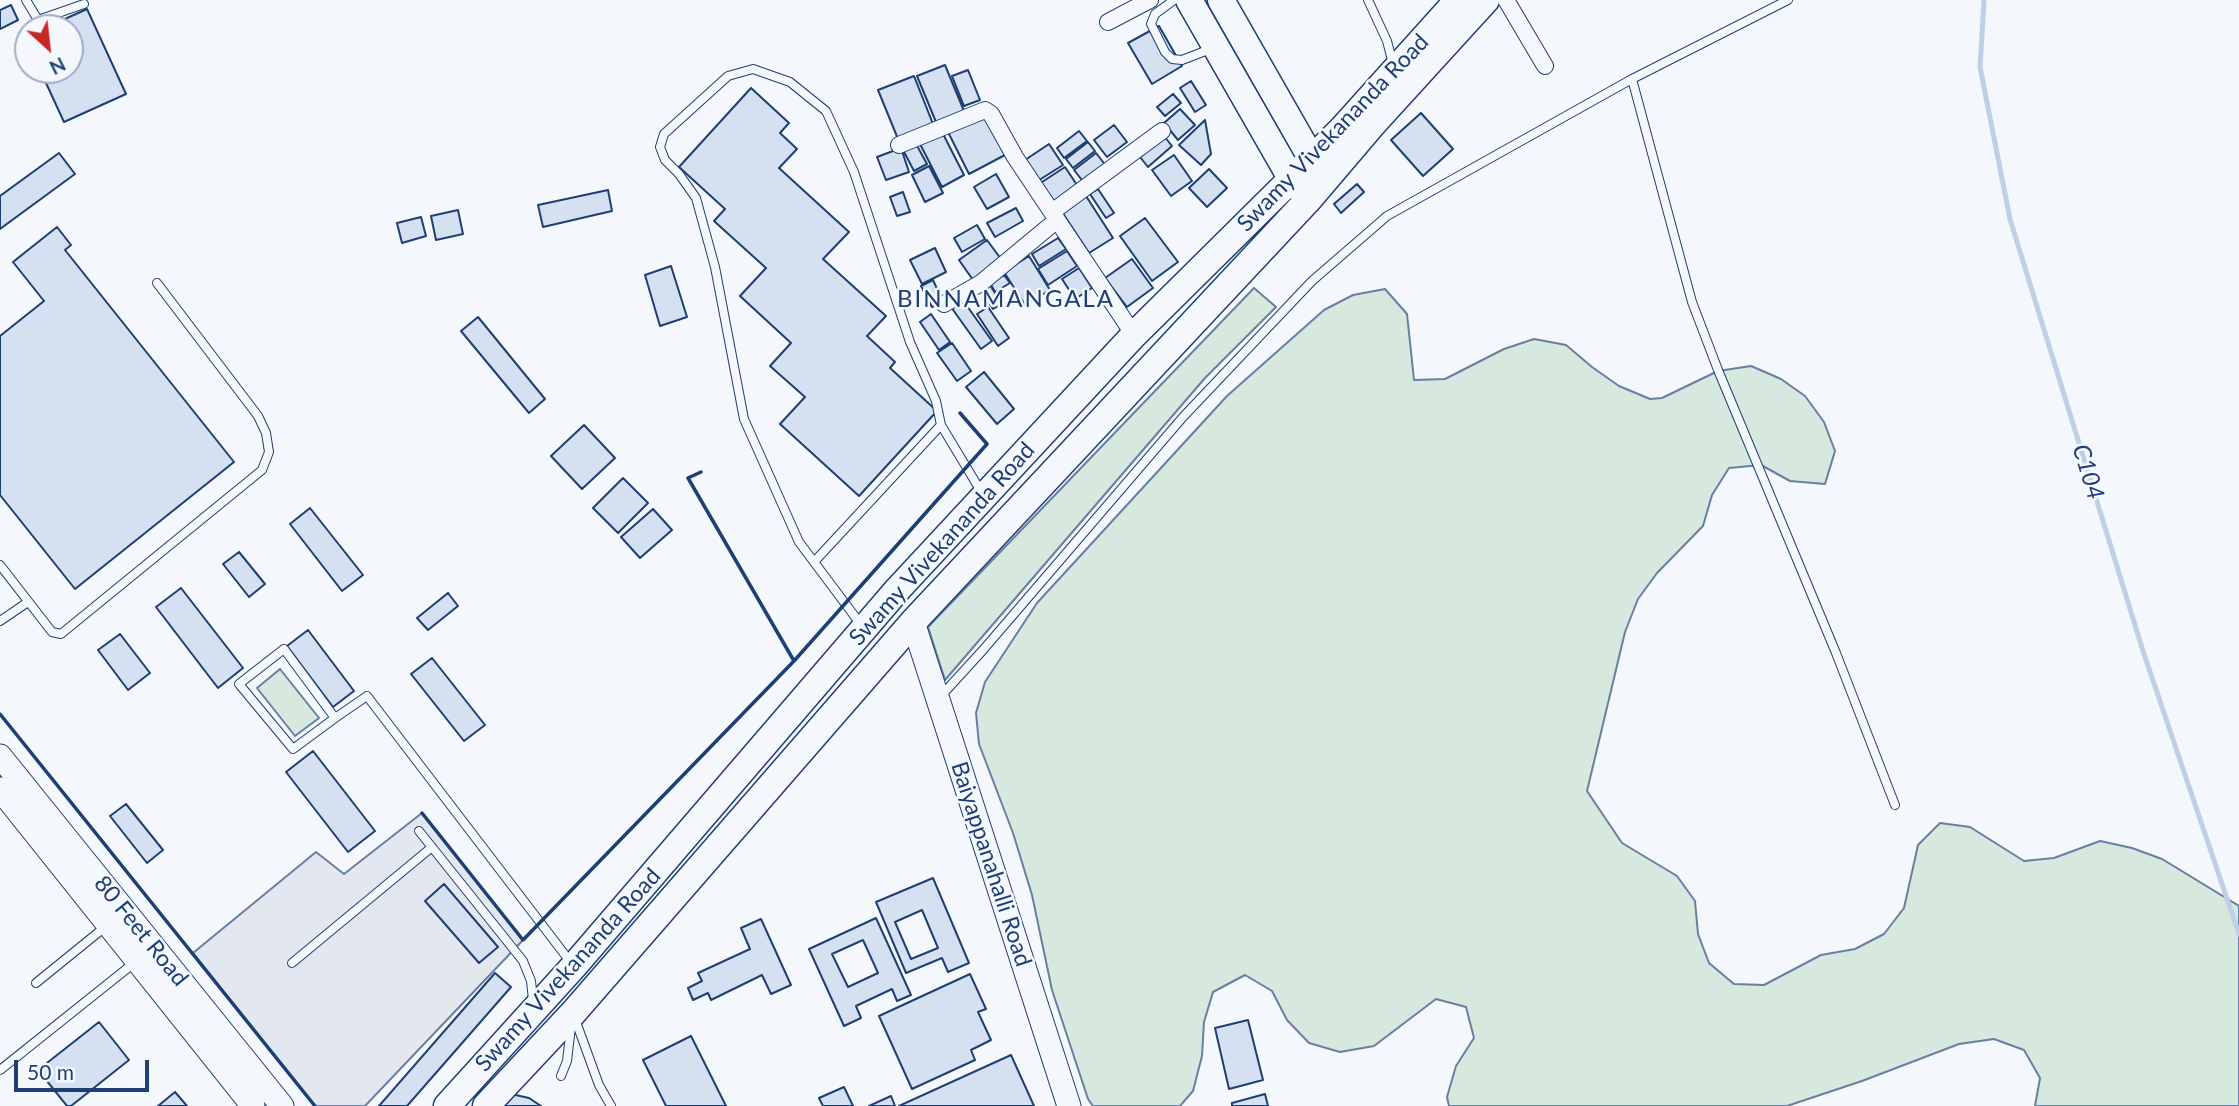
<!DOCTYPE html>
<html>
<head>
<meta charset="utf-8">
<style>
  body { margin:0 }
  #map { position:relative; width:2239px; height:1106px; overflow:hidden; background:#f4f7fb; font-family:Lato,sans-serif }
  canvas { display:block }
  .north { position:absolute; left:14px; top:14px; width:70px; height:70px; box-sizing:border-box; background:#f4f7fb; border:2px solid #9eadc5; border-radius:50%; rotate:153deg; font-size:19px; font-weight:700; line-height:28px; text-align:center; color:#1d3f73 }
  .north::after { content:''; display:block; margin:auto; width:24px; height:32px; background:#c62828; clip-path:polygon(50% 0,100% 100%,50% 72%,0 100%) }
  .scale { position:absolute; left:14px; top:1060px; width:135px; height:32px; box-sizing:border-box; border:4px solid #1d3f73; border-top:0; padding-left:9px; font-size:21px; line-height:24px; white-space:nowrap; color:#1d3f73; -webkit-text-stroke:5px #f4f7fb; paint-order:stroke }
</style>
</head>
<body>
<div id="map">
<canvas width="2239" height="1106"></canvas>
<div class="north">N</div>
<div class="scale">50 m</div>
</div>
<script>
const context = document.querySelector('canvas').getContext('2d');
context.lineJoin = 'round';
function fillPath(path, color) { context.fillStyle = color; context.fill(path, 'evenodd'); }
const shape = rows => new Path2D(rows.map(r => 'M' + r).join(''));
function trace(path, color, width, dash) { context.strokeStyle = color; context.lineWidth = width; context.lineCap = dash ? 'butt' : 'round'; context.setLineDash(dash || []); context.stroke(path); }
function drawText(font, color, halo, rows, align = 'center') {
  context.font = font + ' Lato,sans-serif'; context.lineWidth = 5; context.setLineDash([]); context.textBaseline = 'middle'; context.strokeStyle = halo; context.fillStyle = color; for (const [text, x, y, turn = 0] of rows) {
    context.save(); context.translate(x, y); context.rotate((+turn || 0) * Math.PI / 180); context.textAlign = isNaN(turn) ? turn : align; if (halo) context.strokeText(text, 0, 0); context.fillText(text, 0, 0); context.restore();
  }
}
const green = shape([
  [1254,288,1276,307,1205,378,945,680,928,627,1254,288],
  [1385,289,1407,314,1414,380,1445,379,1504,349,1534,339,1566,345,1592,367,1619,386,1650,399,1662,398,1718,371,1751,366,1781,379,1805,396,1824,422,1835,451,1825,484,1790,481,1761,465,1729,468,1712,495,1703,526,1657,573,1638,599,1625,632,1587,791,1622,843,1677,876,1695,901,1698,934,1709,963,1734,984,1764,985,1821,955,1855,949,1884,934,1904,908,1918,845,1940,823,1970,827,2024,861,2054,858,2100,841,2132,848,2162,859,2239,906,2239,1106,2035,1106,2040,1078,2024,1050,1994,1039,1959,1044,1862,1081,1787,1106,1449,1106,1447,1097,1456,1066,1474,1038,1466,1007,1436,999,1374,1046,1340,1052,1309,1043,1287,1020,1272,991,1245,975,1213,992,1204,1022,1202,1056,1193,1091,1180,1106,1093,1106,1088,1099,1052,990,1032,895,1013,833,979,744,976,713,985,682,1037,603,1227,396,1324,310,1353,295,1385,289],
  [280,669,319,718,295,736,257,688,280,669]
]);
const parking = shape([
  [422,813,523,940,365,1106,315,1106,193,953,316,852,344,874,422,813]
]);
const stream = shape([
  [1984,0,1980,67,2010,219,2143,651,2239,934]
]);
const building = shape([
  [11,5,18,20,0,29,0,10,11,5],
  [87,9,126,94,64,122,40,70,70,70,70,28,45,28,87,9],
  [1159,26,1182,66,1152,84,1128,43,1159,26],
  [945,65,964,111,936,122,917,76,945,65],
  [968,70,980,100,964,106,952,76,968,70],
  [914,76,933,124,898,139,878,90,914,76],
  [1191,81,1206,105,1195,112,1180,88,1191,81],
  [751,88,789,123,780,133,797,149,779,168,849,232,823,259,886,316,867,336,895,362,890,368,937,411,859,496,780,424,805,397,770,366,791,343,740,296,766,268,714,221,725,209,679,167,751,88],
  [1173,94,1181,103,1165,116,1157,107,1173,94],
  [1180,109,1195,125,1178,140,1164,123,1180,109],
  [984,113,1005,155,969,174,948,132,984,113],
  [1421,113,1453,149,1423,176,1391,140,1421,113],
  [1205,120,1211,154,1201,165,1179,145,1205,120],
  [1114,125,1127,142,1107,157,1094,140,1114,125],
  [941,130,964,175,942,187,919,142,941,130],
  [1079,131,1087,141,1064,158,1057,148,1079,131],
  [1164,136,1172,146,1148,167,1140,157,1164,136],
  [915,142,927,164,914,171,902,148,915,142],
  [1088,142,1095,151,1073,168,1066,159,1088,142],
  [1049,144,1063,165,1036,182,1022,162,1049,144],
  [901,148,909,172,886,180,877,157,901,148],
  [59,153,75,174,0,229,0,196,59,153],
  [1096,153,1107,167,1085,184,1074,170,1096,153],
  [1174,155,1192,181,1171,196,1152,170,1174,155],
  [929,166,943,193,925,202,912,175,929,166],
  [1065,167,1079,188,1053,205,1039,184,1065,167],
  [1209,169,1227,188,1207,207,1189,188,1209,169],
  [996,174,1009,197,987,209,974,187,996,174],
  [1357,184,1364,192,1341,213,1334,204,1357,184],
  [1098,189,1114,213,1106,218,1090,194,1098,189],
  [608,190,612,211,543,227,538,205,608,190],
  [903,192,910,212,897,216,890,197,903,192],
  [1086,196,1113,238,1089,253,1062,212,1086,196],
  [1016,208,1023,221,995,237,987,223,1016,208],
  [458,210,463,234,436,240,431,216,458,210],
  [421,217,426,236,402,243,397,223,421,217],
  [1145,218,1178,262,1152,281,1120,236,1145,218],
  [977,225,985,239,962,252,954,238,977,225],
  [57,227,71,245,65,250,234,462,75,589,0,495,0,336,44,301,13,262,57,227],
  [1058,238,1066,249,1039,266,1032,254,1058,238],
  [987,240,1001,259,973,280,959,260,987,240],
  [935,248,946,272,922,284,910,260,935,248],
  [1067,251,1077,266,1048,285,1038,269,1067,251],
  [1029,256,1050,290,1025,305,1004,272,1029,256],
  [1132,259,1153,288,1127,307,1105,278,1132,259],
  [671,266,687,317,660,326,645,275,671,266],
  [1079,268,1092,288,1075,299,1062,279,1079,268],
  [1004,275,1010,283,995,292,990,283,1004,275],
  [933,280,943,302,932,307,921,286,933,280],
  [990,285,1002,304,993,309,981,291,990,285],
  [962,299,992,341,981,349,951,307,962,299],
  [988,307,1009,338,998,346,977,314,988,307],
  [931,314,950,342,939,350,920,322,931,314],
  [478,317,545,399,529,413,461,331,478,317],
  [952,343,971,371,957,381,937,353,952,343],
  [984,372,1014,409,997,424,966,387,984,372],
  [584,425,615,458,582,489,551,456,584,425],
  [623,478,648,503,618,533,593,508,623,478],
  [310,508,363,575,342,591,290,524,310,508],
  [653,509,672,530,640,558,621,537,653,509],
  [239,552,265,584,249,597,223,564,239,552],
  [181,588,243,668,218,688,156,607,181,588],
  [448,593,458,606,428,630,417,618,448,593],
  [308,630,354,691,333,707,287,646,308,630],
  [120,634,150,673,128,690,98,650,120,634],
  [432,658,485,725,464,741,411,674,432,658],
  [313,751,375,831,348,852,286,772,313,751],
  [126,804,163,850,147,863,110,816,126,804],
  [933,878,969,963,948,972,942,958,906,973,876,902,933,878],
  [922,910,938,948,911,959,895,922,922,910],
  [444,884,498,947,479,963,425,901,444,884],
  [876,918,911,995,897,1001,892,989,856,1006,861,1018,844,1026,809,949,876,918],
  [863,940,878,973,848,987,832,954,863,940],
  [761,919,791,985,771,994,762,975,711,1000,708,993,693,1000,688,988,702,981,698,973,750,949,741,928,761,919],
  [495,973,511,987,449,1058,407,1106,379,1106,495,973],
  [970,974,986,1009,978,1012,991,1040,971,1050,975,1060,912,1089,879,1016,970,974],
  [1248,1020,1263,1080,1229,1089,1215,1028,1248,1020],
  [99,1022,129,1060,71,1106,67,1106,38,1070,99,1022],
  [691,1036,726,1106,666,1106,643,1060,691,1036],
  [1011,1055,1034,1106,899,1106,1011,1055],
  [844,1087,853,1106,823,1106,819,1098,844,1087],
  [175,1092,187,1106,158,1106,175,1092],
  [511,1094,529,1098,541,1106,500,1106,511,1094],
  [1265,1094,1268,1106,1232,1106,1232,1103,1265,1094],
  [891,1096,895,1106,869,1106,891,1096]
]);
const lane = shape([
  [26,0,38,20,84,4],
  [1174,0,1155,14,1151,24,1165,52,1172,59,1182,60,1213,48],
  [1368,0,1387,41,1393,64],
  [1632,79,1692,302,1718,370,1836,653,1895,805],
  [814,562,941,425,982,493],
  [0,565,52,632,61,634,262,470,269,452,266,433,258,416,157,283],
  [0,621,28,602],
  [862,626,799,542,744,419,715,267,696,198,679,174,665,160,660,147,664,134,728,76,753,69,790,82,826,111,854,172,910,342,936,401,941,425],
  [940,697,983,650,1183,417,1312,281,1387,216,1632,79,1788,0],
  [335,718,284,649,239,684,293,749,335,718,367,696,572,964],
  [419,831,523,961,531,981,533,1000],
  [292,963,432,847],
  [36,983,105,927],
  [575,1019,599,1085,611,1106],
  [0,1070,134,963],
  [561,1076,567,1061,571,1027]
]);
const street = shape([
  [1506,0,1545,66],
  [1108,22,1150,0],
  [899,145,985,110,991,114,1015,157,1134,335],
  [1052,212,1162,131],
  [944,304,981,283,1057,220]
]);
const secondary = shape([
  [913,622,1069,1106],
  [0,756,282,1106],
  [0,789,253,1106]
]);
const primary = shape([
  [1189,0,1291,178,1302,191],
  [1221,0,1321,175],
  [447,1106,574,966,898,589,1134,335,1343,128,1458,0],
  [486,1106,573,1013,913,622,1309,199,1372,125,1486,0]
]);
const wall = shape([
  [701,472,688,478,794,661,987,444,960,413],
  [0,714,315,1106],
  [422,813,523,940,794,661]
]);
const streetNames = [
  ["Swamy Vivekananda Road",1333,133,-46],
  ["Swamy Vivekananda Road",942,544,-48],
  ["Baiyappanahalli Road",991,864,72],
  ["80 Feet Road",141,931,51],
  ["Swamy Vivekananda Road",568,970,-48]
];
const neighbourhoodNames = [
  ["BINNAMANGALA",1006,299]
];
const waterNames = [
  ["C104",2088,472,73]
];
fillPath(green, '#d7e8df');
trace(green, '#687fa3', 2);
fillPath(parking, '#e3e8f0');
trace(parking, '#687fa3', 2);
trace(stream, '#bed0e5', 5);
fillPath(building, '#d5e0f0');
trace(building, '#1d3f73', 2);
trace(lane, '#1d3f73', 10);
trace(street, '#1d3f73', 18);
trace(secondary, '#1d3f73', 25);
trace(primary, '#1d3f73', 29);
trace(lane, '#f4f7fb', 8);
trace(street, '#f4f7fb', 16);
trace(secondary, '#f4f7fb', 23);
trace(primary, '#f4f7fb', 26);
trace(wall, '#1d3f73', 3.5);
drawText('23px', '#1d3f73', '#f4f7fb', streetNames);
context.letterSpacing = '2px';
drawText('24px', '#1d3f73', '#f4f7fb', neighbourhoodNames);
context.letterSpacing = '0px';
drawText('italic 24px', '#1d3f73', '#f4f7fb', waterNames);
</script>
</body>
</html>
